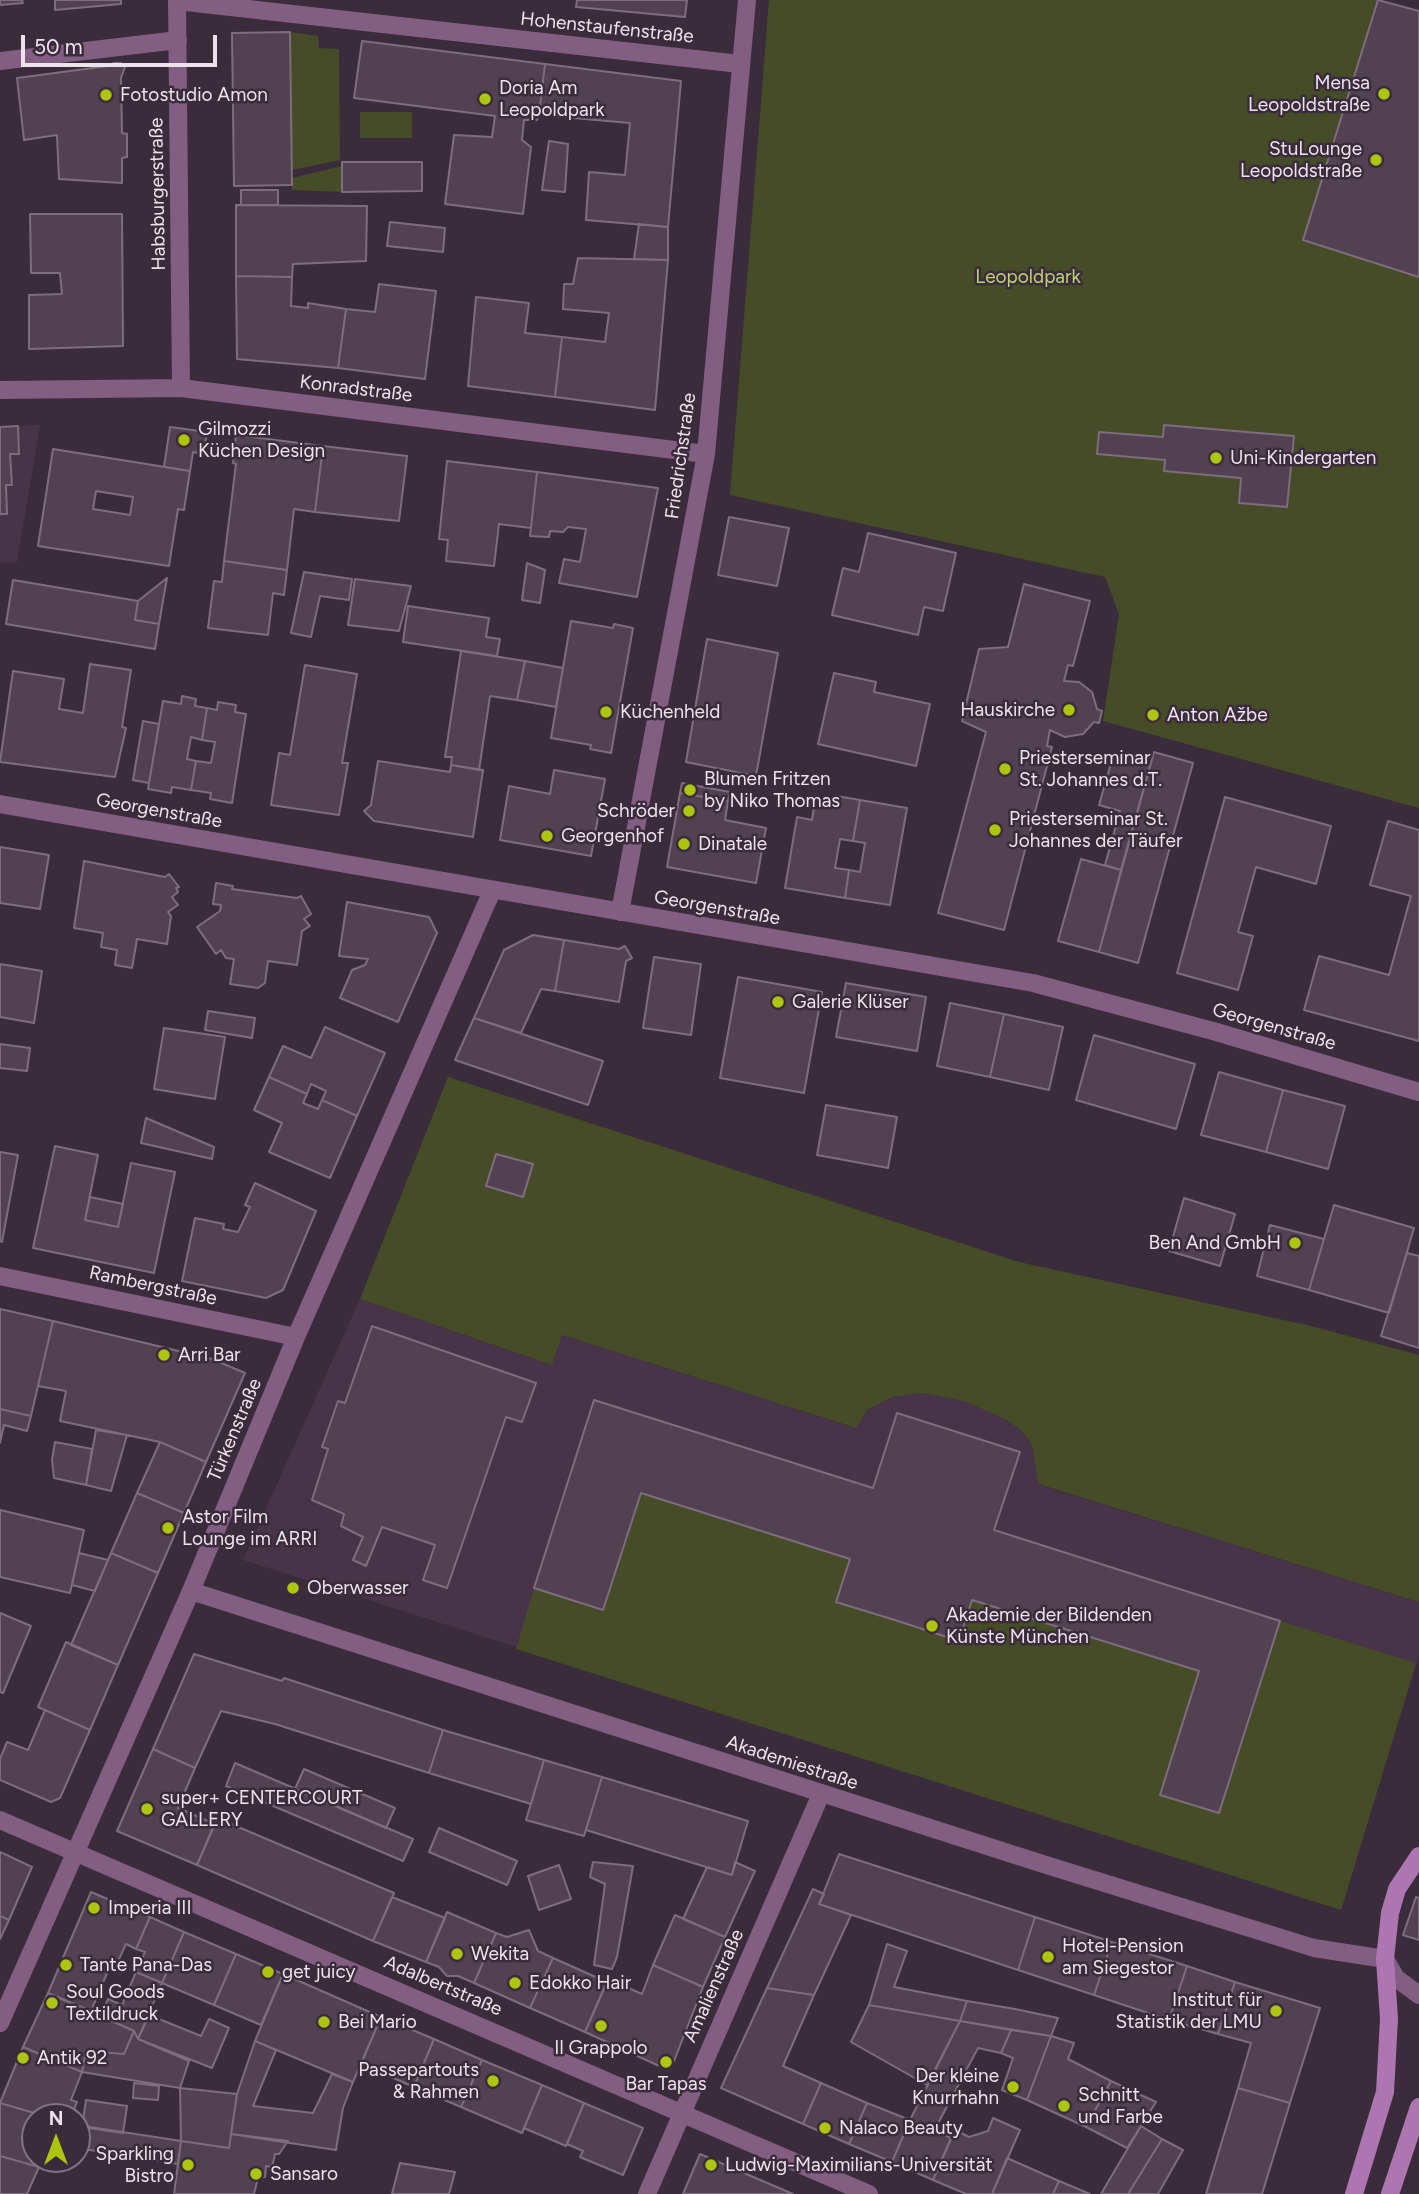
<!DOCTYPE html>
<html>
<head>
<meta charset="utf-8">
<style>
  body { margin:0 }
  #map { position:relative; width:1419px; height:2194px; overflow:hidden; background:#3b2c3b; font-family:Figtree,sans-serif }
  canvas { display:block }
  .north { position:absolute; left:21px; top:2103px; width:70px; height:70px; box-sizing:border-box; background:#3b2c3b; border:2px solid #827582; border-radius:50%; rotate:0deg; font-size:19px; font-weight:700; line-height:28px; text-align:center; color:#ede3ed }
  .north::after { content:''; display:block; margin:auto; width:24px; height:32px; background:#adc60d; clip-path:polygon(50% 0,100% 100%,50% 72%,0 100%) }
  .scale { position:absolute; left:21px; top:35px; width:196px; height:32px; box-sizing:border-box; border:4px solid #ede3ed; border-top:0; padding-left:9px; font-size:21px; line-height:24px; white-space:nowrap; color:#ede3ed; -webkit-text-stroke:5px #3b2c3b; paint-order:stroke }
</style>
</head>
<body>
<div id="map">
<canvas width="1419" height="2194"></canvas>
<div class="north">N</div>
<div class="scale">50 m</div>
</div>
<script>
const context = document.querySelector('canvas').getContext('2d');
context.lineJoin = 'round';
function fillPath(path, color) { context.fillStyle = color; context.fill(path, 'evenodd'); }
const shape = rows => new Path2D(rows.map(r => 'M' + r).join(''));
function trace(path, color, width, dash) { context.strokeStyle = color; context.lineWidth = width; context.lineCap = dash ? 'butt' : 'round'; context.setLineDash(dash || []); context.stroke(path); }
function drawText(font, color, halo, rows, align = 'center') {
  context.font = font + ' Figtree,sans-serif'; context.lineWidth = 5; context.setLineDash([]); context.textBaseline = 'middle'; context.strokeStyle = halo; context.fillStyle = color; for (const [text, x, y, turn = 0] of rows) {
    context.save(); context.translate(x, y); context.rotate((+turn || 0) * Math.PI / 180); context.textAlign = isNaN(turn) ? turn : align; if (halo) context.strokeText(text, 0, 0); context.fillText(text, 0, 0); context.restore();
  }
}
const built = shape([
  [40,425,17,562,0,563,0,427],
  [360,1299,552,1365,562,1335,855,1428,867,1410,892,1397,923,1393,963,1401,1005,1419,1021,1430,1032,1445,1039,1485,1419,1602,1419,1655,1341,1910,243,1560]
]);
const green = shape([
  [769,0,1378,0,1303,240,1419,277,1419,808,1103,721,1119,614,1105,577,730,495],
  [290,32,318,36,319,48,339,49,340,160,292,170],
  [360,112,412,112,412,138,360,138],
  [342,166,342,192,292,190,292,178],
  [448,1077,1019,1262,1311,1326,1419,1355,1419,1602,1038,1484,1032,1445,1021,1430,1005,1419,963,1401,923,1393,892,1397,867,1410,856,1428,562,1335,552,1365,360,1299],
  [641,1493,850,1559,836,1602,898,1621,959,1641,972,1600,1199,1671,1160,1795,1219,1813,1280,1621,1416,1663,1341,1910,516,1649,534,1588,603,1610]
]);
const building = shape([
  [0,0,22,0,23,3,0,5,0,0],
  [55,0,121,0,121,4,55,10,55,0],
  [577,0,687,0,685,17,576,7,577,0],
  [1378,0,1419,11,1419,277,1303,240,1378,0],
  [290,32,292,185,234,186,232,33,290,32],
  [362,41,545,64,539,115,537,120,524,120,522,140,531,147,523,214,445,204,454,135,492,137,495,116,354,98,362,41],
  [114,63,121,63,125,67,121,78,122,133,127,134,127,157,122,158,122,183,59,179,57,135,24,140,17,78,108,66,114,63],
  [545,64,681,81,668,227,586,220,589,172,625,175,630,123,539,115,545,64],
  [549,141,568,144,565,192,542,190,549,141],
  [342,162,422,162,422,191,342,192,342,162],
  [241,190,278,190,278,205,241,205,241,190],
  [236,205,367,206,366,261,293,264,292,277,236,276,236,205],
  [30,214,122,214,123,346,29,349,29,295,62,294,60,273,31,273,30,214],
  [390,222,445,228,443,252,387,246,390,222],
  [639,224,668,227,668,260,634,259,639,224],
  [578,258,668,260,655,410,555,397,562,337,605,342,609,313,563,309,564,284,573,284,578,258],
  [236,276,292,277,291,306,308,308,308,303,346,309,338,368,237,359,236,276],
  [379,284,436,291,425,379,338,368,346,309,375,312,379,284],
  [476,297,529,303,525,333,562,337,555,397,468,386,476,297],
  [1164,425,1294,436,1287,507,1239,503,1241,478,1164,471,1165,460,1097,454,1099,432,1163,437,1164,425],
  [18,426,19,454,10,454,12,485,6,485,7,514,0,514,0,427,18,426],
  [170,427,207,432,204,454,193,452,190,471,164,467,170,427],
  [236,435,323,446,315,512,294,509,287,570,224,561,236,464,233,463,236,435],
  [323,446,407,456,399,521,315,512,323,446],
  [53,449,190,471,184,510,178,509,169,566,38,546,53,449],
  [96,491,133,497,130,515,93,509,96,491],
  [447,461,537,472,531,528,499,524,494,566,446,561,448,540,439,539,447,461],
  [537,472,658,488,637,597,559,583,564,559,580,562,586,529,568,527,563,532,550,531,549,537,530,536,537,472],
  [729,517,789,528,777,586,718,575,729,517],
  [868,533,956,553,943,611,924,607,918,635,832,615,843,568,859,572,868,533],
  [224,561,287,570,284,595,273,593,268,635,208,628,214,581,222,582,224,561],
  [527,563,545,570,540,603,522,600,527,563],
  [304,572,352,579,349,600,320,596,311,637,291,633,304,572],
  [167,578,159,624,135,620,138,601,167,578],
  [355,579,411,586,399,631,348,625,355,579],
  [13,580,138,601,135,620,159,624,155,649,6,624,13,580],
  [1024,584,1090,601,1073,666,1068,665,1064,681,1079,682,1092,692,1097,709,1102,711,1099,723,1094,722,1083,734,1065,737,1050,730,1047,746,1052,747,1004,930,938,913,986,732,962,721,979,649,1008,647,1024,584],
  [408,606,489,618,486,637,500,639,497,656,403,642,408,606],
  [571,621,613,628,614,624,633,628,611,753,590,749,591,745,551,738,571,621],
  [707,639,778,653,756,776,686,762,707,639],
  [461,651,525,661,517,700,490,696,479,770,451,765,452,757,445,757,461,651],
  [525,661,563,668,556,707,517,700,525,661],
  [90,664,131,670,122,727,126,728,115,777,0,762,13,671,64,679,59,709,83,713,90,664],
  [305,665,357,674,342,763,348,763,339,815,271,805,279,753,290,755,305,665],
  [834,673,876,682,874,692,930,704,916,766,818,744,834,673],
  [182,696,196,699,195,706,207,708,202,740,191,737,187,759,196,761,191,790,172,787,171,793,148,789,163,701,181,704,182,696],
  [218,702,236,705,235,712,246,714,232,803,210,799,211,793,191,790,196,761,211,763,215,742,202,740,207,708,217,710,218,702],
  [143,721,159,724,149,783,133,780,143,721],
  [1154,752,1193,763,1138,963,1099,952,1154,752],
  [1113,756,1150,766,1121,870,1105,865,1120,811,1099,805,1113,756],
  [378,761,450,772,451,765,483,770,473,837,374,821,364,811,371,805,378,761],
  [554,770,605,779,591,856,500,840,509,786,550,794,554,770],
  [682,783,730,792,728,801,680,793,682,783],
  [680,793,728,801,725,820,766,828,756,883,667,867,680,793],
  [836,796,860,800,853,841,840,839,835,868,849,870,845,898,785,888,797,817,812,820,815,800,835,804,836,796],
  [1225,797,1331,826,1316,884,1256,867,1238,932,1253,936,1238,990,1177,973,1225,797],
  [860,800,907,808,890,905,845,898,849,870,860,872,865,843,853,841,860,800],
  [1388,821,1419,830,1419,1041,1304,1010,1319,956,1389,975,1411,896,1370,885,1388,821],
  [0,847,49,855,40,909,0,903,0,847],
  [1081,859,1121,870,1099,952,1058,941,1081,859],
  [84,861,165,877,169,874,179,887,176,888,178,892,172,897,178,905,168,912,171,916,167,944,137,939,132,968,115,965,117,950,101,947,103,933,74,928,84,861],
  [216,883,233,886,232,889,297,898,301,896,311,914,304,919,310,926,302,931,297,965,268,961,265,983,258,988,230,984,234,959,226,958,221,950,216,954,197,927,220,911,221,905,213,904,216,883],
  [347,902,429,917,437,933,398,1022,340,998,352,970,365,965,368,959,339,956,347,902],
  [533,935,564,940,555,991,541,989,521,1033,474,1018,504,950,533,935],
  [564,940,619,949,625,946,632,958,626,961,619,1002,555,991,564,940],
  [654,957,701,964,691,1035,643,1028,654,957],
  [0,964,42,971,34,1023,0,1017,0,964],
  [738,977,822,992,804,1093,720,1078,738,977],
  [846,983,926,997,917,1051,836,1037,846,983],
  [950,1003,1004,1014,990,1077,937,1066,950,1003],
  [208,1011,255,1018,252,1038,205,1030,208,1011],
  [1004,1014,1063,1027,1049,1090,990,1077,1004,1014],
  [474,1018,603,1061,588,1105,455,1060,474,1018],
  [325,1027,385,1053,357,1116,322,1100,326,1091,311,1084,307,1094,269,1077,283,1046,311,1058,325,1027],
  [164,1028,225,1037,215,1099,154,1089,164,1028],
  [1094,1035,1195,1064,1176,1129,1076,1100,1094,1035],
  [0,1044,30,1048,27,1071,0,1068,0,1044],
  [1219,1072,1283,1090,1266,1152,1201,1135,1219,1072],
  [269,1077,307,1094,303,1103,318,1109,322,1100,357,1116,330,1178,269,1152,282,1123,254,1110,269,1077],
  [1283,1090,1345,1106,1328,1169,1266,1152,1283,1090],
  [826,1105,897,1117,888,1168,817,1155,826,1105],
  [146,1118,214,1147,212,1159,141,1143,146,1118],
  [55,1146,98,1155,85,1220,118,1227,131,1163,175,1172,154,1273,33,1248,55,1146],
  [0,1152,18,1155,2,1242,0,1241,0,1152],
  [496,1154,533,1164,523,1197,486,1186,496,1154],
  [255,1183,316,1211,283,1290,266,1298,182,1281,195,1218,224,1224,223,1229,238,1232,250,1207,245,1205,255,1183],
  [90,1197,123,1204,118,1227,85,1220,90,1197],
  [1184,1198,1235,1214,1220,1266,1169,1251,1184,1198],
  [1334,1205,1414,1228,1389,1313,1309,1290,1334,1205],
  [1270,1225,1324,1239,1309,1290,1257,1276,1270,1225],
  [1407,1253,1419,1256,1419,1348,1381,1336,1407,1253],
  [0,1309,53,1321,31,1416,0,1409,0,1309],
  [53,1321,212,1359,245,1373,206,1462,160,1442,60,1421,66,1391,38,1386,53,1321],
  [372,1326,536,1383,522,1422,506,1417,447,1588,423,1580,435,1545,382,1527,366,1566,353,1560,363,1537,341,1526,344,1514,312,1500,328,1449,322,1447,338,1401,345,1403,372,1326],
  [594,1400,873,1488,897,1413,1020,1452,994,1530,1280,1621,1219,1813,1160,1795,1199,1671,972,1600,959,1641,898,1621,836,1602,850,1559,641,1493,603,1610,534,1588,594,1400],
  [0,1409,31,1416,27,1431,4,1425,0,1443,0,1409],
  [96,1430,127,1435,111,1491,86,1485,96,1430],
  [55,1442,92,1449,86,1485,54,1478,52,1460,55,1442],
  [160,1442,206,1462,184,1513,137,1493,160,1442],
  [137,1493,184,1513,158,1573,111,1553,137,1493],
  [0,1510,84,1530,70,1593,0,1577,0,1510],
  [79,1553,108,1560,95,1591,72,1585,79,1553],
  [111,1553,158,1573,118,1665,71,1645,111,1553],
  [0,1613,31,1626,3,1693,0,1692,0,1613],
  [66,1642,118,1665,90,1730,38,1707,66,1642],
  [194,1654,282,1681,284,1678,443,1730,429,1773,275,1724,221,1711,195,1768,153,1749,194,1654],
  [45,1710,90,1730,60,1798,51,1802,0,1780,0,1759,7,1742,28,1750,45,1710],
  [443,1730,544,1760,531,1804,429,1773,443,1730],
  [153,1749,195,1768,178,1808,215,1824,197,1865,117,1831,153,1749],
  [544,1760,602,1777,584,1836,526,1820,544,1760],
  [235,1763,413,1839,403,1861,226,1786,235,1763],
  [304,1769,395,1808,386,1828,295,1789,304,1769],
  [602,1777,748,1821,732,1875,586,1830,602,1777],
  [217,1818,394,1893,373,1941,197,1865,217,1818],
  [439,1828,517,1861,507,1885,429,1852,439,1828],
  [0,1852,32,1867,9,1920,0,1916,0,1852],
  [839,1854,1035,1917,1018,1970,819,1904,839,1854],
  [593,1862,633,1866,617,1957,612,1969,594,1965,605,1884,590,1877,593,1862],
  [735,1862,755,1871,725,1937,683,1919,707,1867,732,1875,735,1862],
  [559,1865,571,1899,539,1910,528,1876,559,1865],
  [813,1889,824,1894,819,1904,851,1915,814,1995,767,1988,813,1889],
  [91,1892,150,1917,136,1949,126,1944,115,1968,110,1966,91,2011,48,1993,91,1892],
  [392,1897,445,1918,426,1962,373,1941,392,1897],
  [1416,1897,1419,1898,1419,1940,1403,1935,1416,1897],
  [447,1912,496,1933,474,1983,458,1976,447,1976,439,1967,426,1962,447,1912],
  [675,1915,725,1937,703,1987,653,1965,675,1915],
  [0,1916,9,1920,0,1939,0,1916],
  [150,1917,184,1932,162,1983,136,1972,145,1952,136,1949,150,1917],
  [1035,1917,1112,1942,1094,1995,1018,1970,1035,1917],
  [529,1930,538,1951,553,1958,530,2008,474,1983,496,1933,507,1937,529,1930],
  [184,1932,236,1954,214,2005,162,1983,184,1932],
  [1112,1942,1187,1966,1169,2020,1094,1995,1112,1942],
  [887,1944,907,1951,894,1987,967,2001,960,2021,869,2005,887,1944],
  [236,1954,283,1974,261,2025,214,2005,236,1954],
  [553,1958,607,1982,585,2032,530,2008,553,1958],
  [653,1965,703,1987,674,2061,666,2066,657,2065,585,2032,608,1979,642,1994,653,1965],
  [1187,1966,1235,1982,1218,2034,1169,2020,1187,1966],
  [136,1972,162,1983,138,2039,134,2031,101,2016,108,1999,122,2005,136,1972],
  [283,1974,381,2017,353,2082,255,2041,283,1974],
  [1235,1982,1320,2008,1290,2103,1238,2088,1251,2043,1218,2034,1235,1982],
  [767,1988,814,1995,783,2066,821,2083,803,2124,721,2088,767,1988],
  [48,1993,134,2031,124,2054,86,2051,82,2072,23,2047,48,1993],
  [967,2001,1015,2009,1058,2018,1051,2036,960,2021,967,2001],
  [869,2005,960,2021,927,2085,851,2042,869,2005],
  [149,2015,201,2036,209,2019,229,2028,212,2068,138,2039,149,2015],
  [381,2017,434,2039,414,2087,361,2064,381,2017],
  [960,2021,1011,2030,1001,2053,978,2048,934,2131,910,2120,960,2021],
  [1011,2030,1051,2036,1027,2100,1002,2090,1013,2058,1001,2053,1011,2030],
  [134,2031,138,2039,189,2061,180,2088,82,2072,86,2051,124,2054,134,2031],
  [1051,2036,1074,2043,1068,2059,1111,2081,1086,2127,1027,2100,1051,2036],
  [434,2039,482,2060,461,2107,414,2087,434,2039],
  [255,2041,276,2050,253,2106,313,2113,332,2074,353,2082,343,2108,336,2150,231,2134,237,2094,255,2041],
  [23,2047,82,2072,71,2100,77,2102,73,2112,67,2109,64,2117,48,2117,0,2103,23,2047],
  [482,2060,542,2085,522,2133,461,2107,482,2060],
  [1111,2081,1156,2102,1127,2148,1086,2127,1111,2081],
  [134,2083,159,2086,158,2100,133,2098,134,2083],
  [821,2083,867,2103,849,2144,803,2124,821,2083],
  [542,2085,584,2103,566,2146,524,2128,542,2085],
  [180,2088,237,2094,229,2148,181,2141,180,2088],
  [1238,2088,1290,2103,1262,2194,1206,2194,1238,2088],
  [86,2100,127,2106,123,2133,82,2127,86,2100],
  [0,2103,48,2117,35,2117,35,2159,44,2159,39,2167,0,2156,0,2103],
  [584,2103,643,2128,623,2175,580,2157,583,2151,567,2144,584,2103],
  [867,2103,910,2120,892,2162,849,2144,867,2103],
  [993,2118,1020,2130,992,2194,966,2194,933,2180,955,2130,969,2137,988,2131,993,2118],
  [910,2120,951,2138,933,2180,892,2162,910,2120],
  [77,2125,181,2141,178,2164,77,2148,77,2125],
  [1141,2126,1162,2139,1128,2194,1101,2194,1141,2126],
  [231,2134,288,2141,279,2154,275,2154,272,2167,266,2166,265,2177,258,2178,254,2194,174,2194,181,2141,229,2148,231,2134],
  [1162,2139,1183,2150,1158,2194,1128,2194,1162,2139],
  [700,2154,751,2176,793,2194,683,2194,700,2154],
  [0,2156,39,2167,27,2194,0,2194,0,2156],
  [1007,2158,1059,2181,1053,2194,992,2194,1007,2158],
  [400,2163,455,2172,449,2194,392,2194,400,2163],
  [1059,2181,1090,2194,1053,2194,1059,2181]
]);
const street = shape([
  [177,0,181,388],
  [177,1,740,64],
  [0,61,178,40],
  [0,390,181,388,706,454],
  [0,804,1033,983,1213,1031,1419,1092],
  [620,912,706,454,747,0],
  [0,1276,296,1337],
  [191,1591,1043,1864,1314,1948,1385,1959,1396,1978,1419,1995],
  [0,1820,869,2194],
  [0,2023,191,1591,296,1337,492,891],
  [647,2194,821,1794]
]);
const secondary = shape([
  [1354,2194,1385,2092,1389,2019,1385,1959,1390,1913,1397,1889,1419,1856],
  [1390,2194,1419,2107]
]);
const markers = [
  [1384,94,7,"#adc60d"],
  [106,95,7,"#adc60d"],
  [485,99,7,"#adc60d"],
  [1376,160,7,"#adc60d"],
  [184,440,7,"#adc60d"],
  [1216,458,7,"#adc60d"],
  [1069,710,7,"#adc60d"],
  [606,712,7,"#adc60d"],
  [1153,715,7,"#adc60d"],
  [1005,769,7,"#adc60d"],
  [690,790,7,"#adc60d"],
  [689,811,7,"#adc60d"],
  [995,830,7,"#adc60d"],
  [547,836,7,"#adc60d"],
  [684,844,7,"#adc60d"],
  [778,1002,7,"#adc60d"],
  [1295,1243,7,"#adc60d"],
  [164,1355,7,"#adc60d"],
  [168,1528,7,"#adc60d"],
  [293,1588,7,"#adc60d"],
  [932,1626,7,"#adc60d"],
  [147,1809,7,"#adc60d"],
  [94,1908,7,"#adc60d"],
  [457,1954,7,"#adc60d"],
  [1048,1957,7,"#adc60d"],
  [66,1965,7,"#adc60d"],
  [268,1972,7,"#adc60d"],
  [515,1983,7,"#adc60d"],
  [52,2003,7,"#adc60d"],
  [1276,2011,7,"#adc60d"],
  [324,2022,7,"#adc60d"],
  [601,2026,7,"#adc60d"],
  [23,2058,7,"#adc60d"],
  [666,2062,7,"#adc60d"],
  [493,2081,7,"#adc60d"],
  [1013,2087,7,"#adc60d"],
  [1064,2106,7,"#adc60d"],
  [825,2128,7,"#adc60d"],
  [188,2165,7,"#adc60d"],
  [711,2165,7,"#adc60d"],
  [256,2174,7,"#adc60d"]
];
const streetNames = [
  ["Hohenstaufenstraße",607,28,6],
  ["Habsburgerstraße",158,194,-91],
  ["Konradstraße",356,389,7],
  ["Friedrichstraße",681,456,-82],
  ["Georgenstraße",159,811,10],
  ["Georgenstraße",717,908,10],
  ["Georgenstraße",1274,1027,16],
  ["Rambergstraße",153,1286,12],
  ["Türkenstraße",235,1430,-67],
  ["Akademiestraße",792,1763,18],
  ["Adalbertstraße",443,1986,23],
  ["Amalienstraße",714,1986,-66]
];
const poiNames = [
  ["Mensa",1370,83,"right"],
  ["Leopoldstraße",1370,105,"right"],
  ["Doria Am",499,88],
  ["Leopoldpark",499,110],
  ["Fotostudio Amon",120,95],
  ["StuLounge",1362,149,"right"],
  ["Leopoldstraße",1362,171,"right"],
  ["Gilmozzi",198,429],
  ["Küchen Design",198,451],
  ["Uni-Kindergarten",1230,458],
  ["Hauskirche",1055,710,"right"],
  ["Küchenheld",620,712],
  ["Anton Ažbe",1167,715],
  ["Priesterseminar",1019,758],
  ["St. Johannes d.T.",1019,780],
  ["Blumen Fritzen",704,779],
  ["by Niko Thomas",704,801],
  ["Schröder",675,811,"right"],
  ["Priesterseminar St.",1009,819],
  ["Johannes der Täufer",1009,841],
  ["Georgenhof",561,836],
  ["Dinatale",698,844],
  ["Galerie Klüser",792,1002],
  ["Ben And GmbH",1281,1243,"right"],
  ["Arri Bar",178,1355],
  ["Astor Film",182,1517],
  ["Lounge im ARRI",182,1539],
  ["Oberwasser",307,1588],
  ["Akademie der Bildenden",946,1615],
  ["Künste München",946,1637],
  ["super+ CENTERCOURT",161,1798],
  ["GALLERY",161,1820],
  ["Imperia III",108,1908],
  ["Hotel-Pension",1062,1946],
  ["am Siegestor",1062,1968],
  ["Wekita",471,1954],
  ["Tante Pana-Das",80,1965],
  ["get juicy",282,1972],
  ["Edokko Hair",529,1983],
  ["Soul Goods",66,1992],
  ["Textildruck",66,2014],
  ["Institut für",1262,2000,"right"],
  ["Statistik der LMU",1262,2022,"right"],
  ["Bei Mario",338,2022],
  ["Il Grappolo",601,2048,"center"],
  ["Antik 92",37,2058],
  ["Passepartouts",479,2070,"right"],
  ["& Rahmen",479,2092,"right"],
  ["Der kleine",999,2076,"right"],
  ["Knurrhahn",999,2098,"right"],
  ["Bar Tapas",666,2084,"center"],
  ["Schnitt",1078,2095],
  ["und Farbe",1078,2117],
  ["Nalaco Beauty",839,2128],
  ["Sparkling",174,2154,"right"],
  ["Bistro",174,2176,"right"],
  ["Ludwig-Maximilians-Universität",725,2165],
  ["Sansaro",270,2174]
];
const parkNames = [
  ["Leopoldpark",1028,277]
];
fillPath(built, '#483448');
fillPath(green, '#454c27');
fillPath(building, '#514151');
trace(building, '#7e6d7e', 2);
trace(street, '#815e82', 18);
trace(secondary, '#ad76b0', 18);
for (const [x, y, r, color] of markers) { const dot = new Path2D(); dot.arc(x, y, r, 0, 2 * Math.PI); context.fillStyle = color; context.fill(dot); trace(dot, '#3b2c3b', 2.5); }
drawText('19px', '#ede3ed', '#3b2c3b', streetNames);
drawText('19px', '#ede3ed', '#3b2c3b', poiNames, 'left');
drawText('19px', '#bfd270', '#3b2c3b', parkNames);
</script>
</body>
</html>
